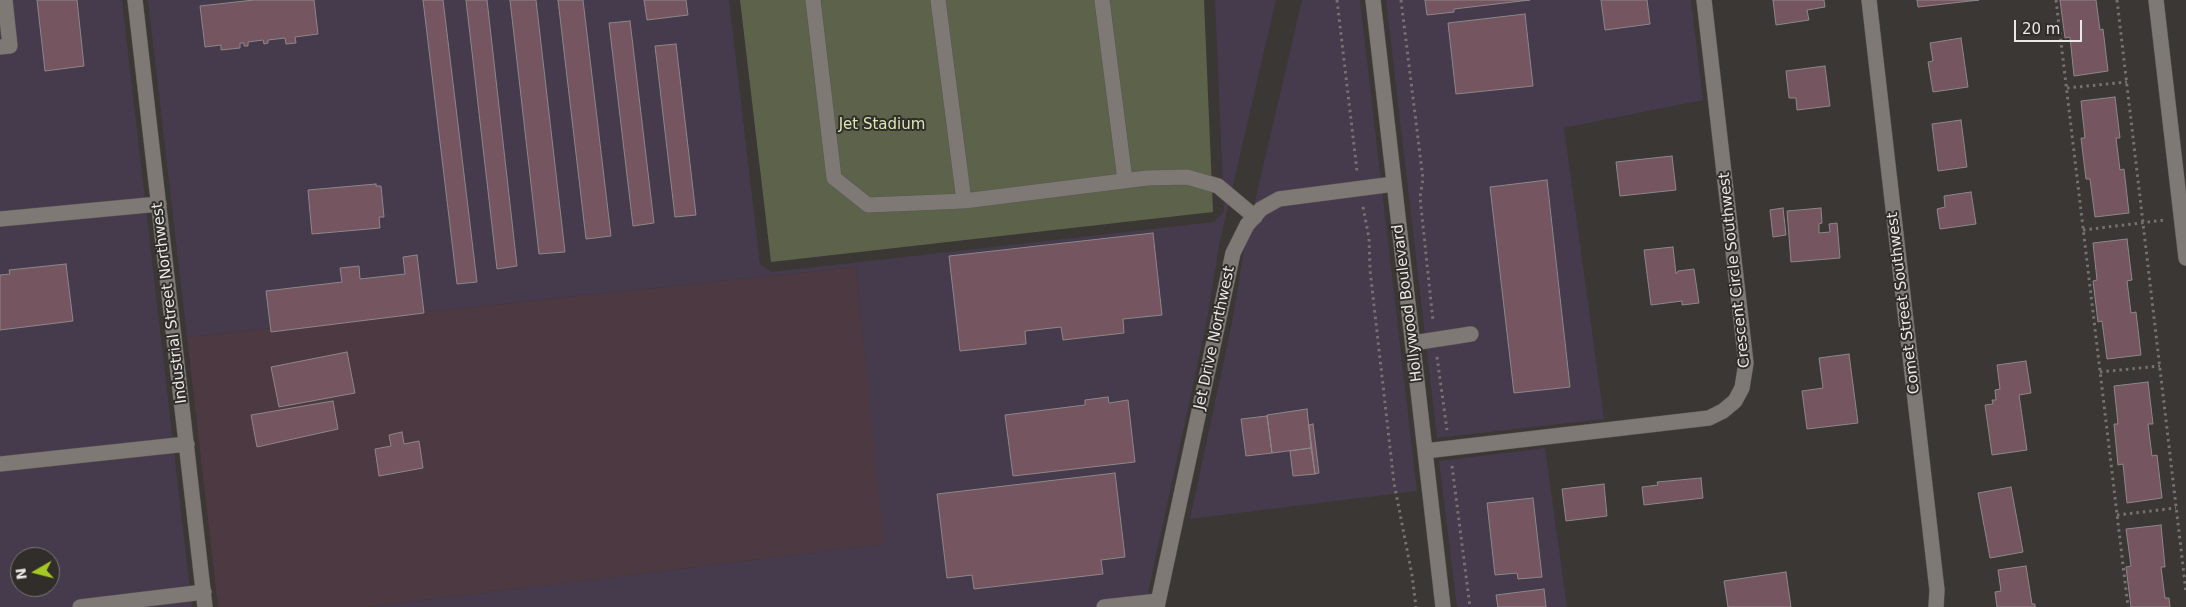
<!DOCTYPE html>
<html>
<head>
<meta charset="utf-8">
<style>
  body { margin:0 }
  #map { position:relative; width:2186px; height:607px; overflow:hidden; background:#3b3734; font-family:"DejaVu Sans",sans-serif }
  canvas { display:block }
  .north { position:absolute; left:10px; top:547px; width:50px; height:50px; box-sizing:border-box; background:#312d2a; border:1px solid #7b7775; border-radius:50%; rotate:262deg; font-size:14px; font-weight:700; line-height:20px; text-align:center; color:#eae7e5 }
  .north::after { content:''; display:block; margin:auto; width:18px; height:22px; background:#a5c822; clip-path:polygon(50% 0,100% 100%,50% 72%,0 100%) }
  .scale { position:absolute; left:2014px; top:20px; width:68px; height:22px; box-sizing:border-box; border:2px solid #eae7e5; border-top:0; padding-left:6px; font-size:15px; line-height:18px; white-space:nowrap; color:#eae7e5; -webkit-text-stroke:4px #312d2a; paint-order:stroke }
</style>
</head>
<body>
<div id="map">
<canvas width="2186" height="607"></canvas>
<div class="north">N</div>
<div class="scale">20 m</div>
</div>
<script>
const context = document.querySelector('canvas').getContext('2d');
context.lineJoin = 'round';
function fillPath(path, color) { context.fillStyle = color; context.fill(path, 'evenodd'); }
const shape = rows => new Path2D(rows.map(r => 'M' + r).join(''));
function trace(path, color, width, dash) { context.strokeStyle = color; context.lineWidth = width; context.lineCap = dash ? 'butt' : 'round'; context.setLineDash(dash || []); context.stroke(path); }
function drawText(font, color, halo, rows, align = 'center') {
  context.font = font + ' "DejaVu Sans",sans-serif'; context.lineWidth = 4; context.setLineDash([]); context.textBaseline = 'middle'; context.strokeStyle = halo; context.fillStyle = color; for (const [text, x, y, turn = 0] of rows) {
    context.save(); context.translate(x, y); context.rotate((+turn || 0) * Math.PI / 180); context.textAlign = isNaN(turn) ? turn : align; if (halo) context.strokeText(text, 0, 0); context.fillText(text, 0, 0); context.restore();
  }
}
const commercial = shape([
  [0,0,122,0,192,607,0,607],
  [20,557,50,557,50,587,20,587],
  [148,0,729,0,760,264,772,272,1214,222,1224,211,1215,0,1276,0,1220,241,1207,320,1145,607,367,607,883,544,856,267,187,337],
  [1302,0,1360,0,1417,491,1190,519,1232,323,1245,244],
  [1386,0,1691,0,1703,100,1564,128,1604,419,1437,438],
  [1545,448,1567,607,1457,607,1439,461]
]);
const industrial = shape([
  [856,267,884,544,368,607,218,607,187,337]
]);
const green = shape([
  [740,0,1204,0,1213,212,771,262]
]);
const building = shape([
  [37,0,77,0,84,66,45,71,37,0],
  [254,0,314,0,318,34,295,37,296,43,286,44,285,38,268,40,268,43,264,44,263,40,248,42,248,46,244,46,244,43,240,43,240,48,221,50,221,45,205,47,200,6,254,0],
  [423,0,443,0,477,282,457,284,423,0],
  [466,0,487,0,517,266,497,269,466,0],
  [510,0,536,0,565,252,539,254,510,0],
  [558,0,583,0,611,236,586,239,558,0],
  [644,0,686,0,688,15,647,20,644,0],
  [1425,0,1530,0,1454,9,1454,12,1427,15,1425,0],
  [1601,0,1647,0,1650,24,1605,30,1601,0],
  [1773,0,1824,0,1825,7,1807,10,1809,20,1776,25,1773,0],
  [1917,0,1979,0,1918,7,1917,0],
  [2060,0,2096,0,2100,30,2103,29,2108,71,2074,76,2070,37,2065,38,2060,0],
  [1525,14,1533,86,1456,94,1448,23,1525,14],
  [630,21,654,223,633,226,609,23,630,21],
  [1961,38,1968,87,1933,92,1928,62,1933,61,1930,43,1961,38],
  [676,44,696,215,675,217,655,46,676,44],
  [1825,66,1830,106,1797,110,1796,98,1789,98,1786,71,1825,66],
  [2115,97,2120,138,2116,138,2120,170,2124,169,2129,213,2095,217,2090,179,2086,179,2081,138,2085,138,2081,101,2115,97],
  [1961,120,1967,167,1938,171,1932,124,1961,120],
  [1672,156,1676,190,1620,196,1616,162,1672,156],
  [1547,180,1570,387,1514,393,1490,187,1547,180],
  [376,184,376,186,381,186,384,217,379,217,380,228,312,234,308,190,376,184],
  [1971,192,1976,224,1940,229,1937,209,1945,207,1944,196,1971,192],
  [1783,208,1786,235,1773,237,1770,210,1783,208],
  [1821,208,1822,223,1819,224,1819,233,1830,232,1829,224,1837,223,1840,258,1791,262,1787,211,1821,208],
  [1153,233,1162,315,1123,319,1124,333,1063,340,1061,327,1025,331,1026,344,960,351,949,256,1153,233],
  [2127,239,2132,280,2127,281,2131,313,2136,312,2141,355,2107,359,2102,321,2098,322,2093,281,2097,280,2093,243,2127,239],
  [1673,247,1676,274,1678,271,1694,269,1699,303,1682,305,1682,301,1651,305,1644,250,1673,247],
  [417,255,424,313,271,332,266,291,342,282,340,268,359,266,360,279,405,274,403,257,417,255],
  [66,264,73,321,0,330,0,275,10,274,9,270,66,264],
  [347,352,355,393,279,407,271,367,347,352],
  [1849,354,1858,423,1807,429,1802,391,1823,388,1819,358,1849,354],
  [2026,361,2031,393,2019,395,2027,450,1992,455,1985,405,1993,404,1992,400,1996,400,1995,390,2000,389,1997,365,2026,361],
  [2148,382,2153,424,2148,424,2152,456,2157,455,2162,498,2127,503,2123,464,2118,465,2114,424,2118,424,2114,386,2148,382],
  [1108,397,1109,403,1128,400,1135,462,1013,476,1005,415,1085,405,1085,400,1108,397],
  [333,401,338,429,257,447,251,415,333,401],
  [1307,409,1311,448,1272,453,1267,415,1307,409],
  [1267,416,1272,453,1246,456,1241,419,1267,416],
  [1313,424,1319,473,1315,474,1309,425,1313,424],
  [402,432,404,444,419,441,423,468,379,476,375,449,391,446,389,435,402,432],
  [1311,448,1315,474,1293,476,1290,451,1311,448],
  [1115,473,1125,557,1101,560,1103,574,974,589,972,575,947,578,937,494,1115,473],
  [1701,478,1703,498,1644,505,1642,487,1658,485,1657,482,1701,478],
  [1604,484,1607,516,1566,521,1562,489,1604,484],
  [2011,487,2023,552,1990,558,1978,493,2011,487],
  [1533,498,1542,577,1518,579,1517,573,1495,575,1487,503,1533,498],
  [2161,525,2165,567,2161,567,2165,598,2169,598,2170,607,2131,607,2126,567,2131,566,2126,529,2161,525],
  [2026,566,2032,604,2035,604,2035,607,1997,607,1995,592,2001,591,1998,570,2026,566],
  [1786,572,1791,607,1728,607,1724,581,1786,572],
  [1544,589,1546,607,1498,607,1496,595,1544,589]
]);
const path = shape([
  [1337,0,1357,171],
  [1401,0,1423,179,1420,197,1433,321],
  [2056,0,2128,607],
  [2117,0,2186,592],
  [2067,88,2127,82],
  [1363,207,1369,238,1370,270,1394,483,1412,575,1416,607],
  [2083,230,2165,220],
  [1437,357,1447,430],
  [2100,372,2160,366],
  [1452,466,1470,607],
  [2117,515,2176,508]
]);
const minor = shape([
  [135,0,205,607],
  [813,0,834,178,868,205,964,201],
  [938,0,964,201,1147,178,1187,177,1218,186,1255,217],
  [1102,0,1125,180],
  [1373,0,1443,607],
  [1869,0,1937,590,1936,607],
  [2156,0,2186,258],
  [0,47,10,46,5,0],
  [0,219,159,204],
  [1413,343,1471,334],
  [1425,451,1709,418,1723,411,1735,401,1742,388,1746,363,1704,0],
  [0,464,187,444],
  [80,607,204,592],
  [1104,607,1158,601],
  [1157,607,1233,253,1247,225,1261,209,1279,199,1394,184]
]);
const parkNames = [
  ["Jet Stadium",882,125]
];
const streetNames = [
  ["Crescent Circle Southwest",1735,270,-96],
  ["Industrial Street Northwest",170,303,-97],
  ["Hollywood Boulevard",1408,303,-97],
  ["Comet Street Southwest",1904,303,-97],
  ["Jet Drive Northwest",1215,338,-78]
];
fillPath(commercial, '#453b4c');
fillPath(industrial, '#4d3941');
fillPath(green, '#5c634a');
fillPath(building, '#75555f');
trace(building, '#8e8789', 1);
trace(minor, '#5a5654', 16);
trace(path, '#75726f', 3, [2.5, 4]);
trace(minor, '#7e7975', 15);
drawText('15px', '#dae8b1', '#312d2a', parkNames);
drawText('15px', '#eae7e5', '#312d2a', streetNames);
</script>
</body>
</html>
